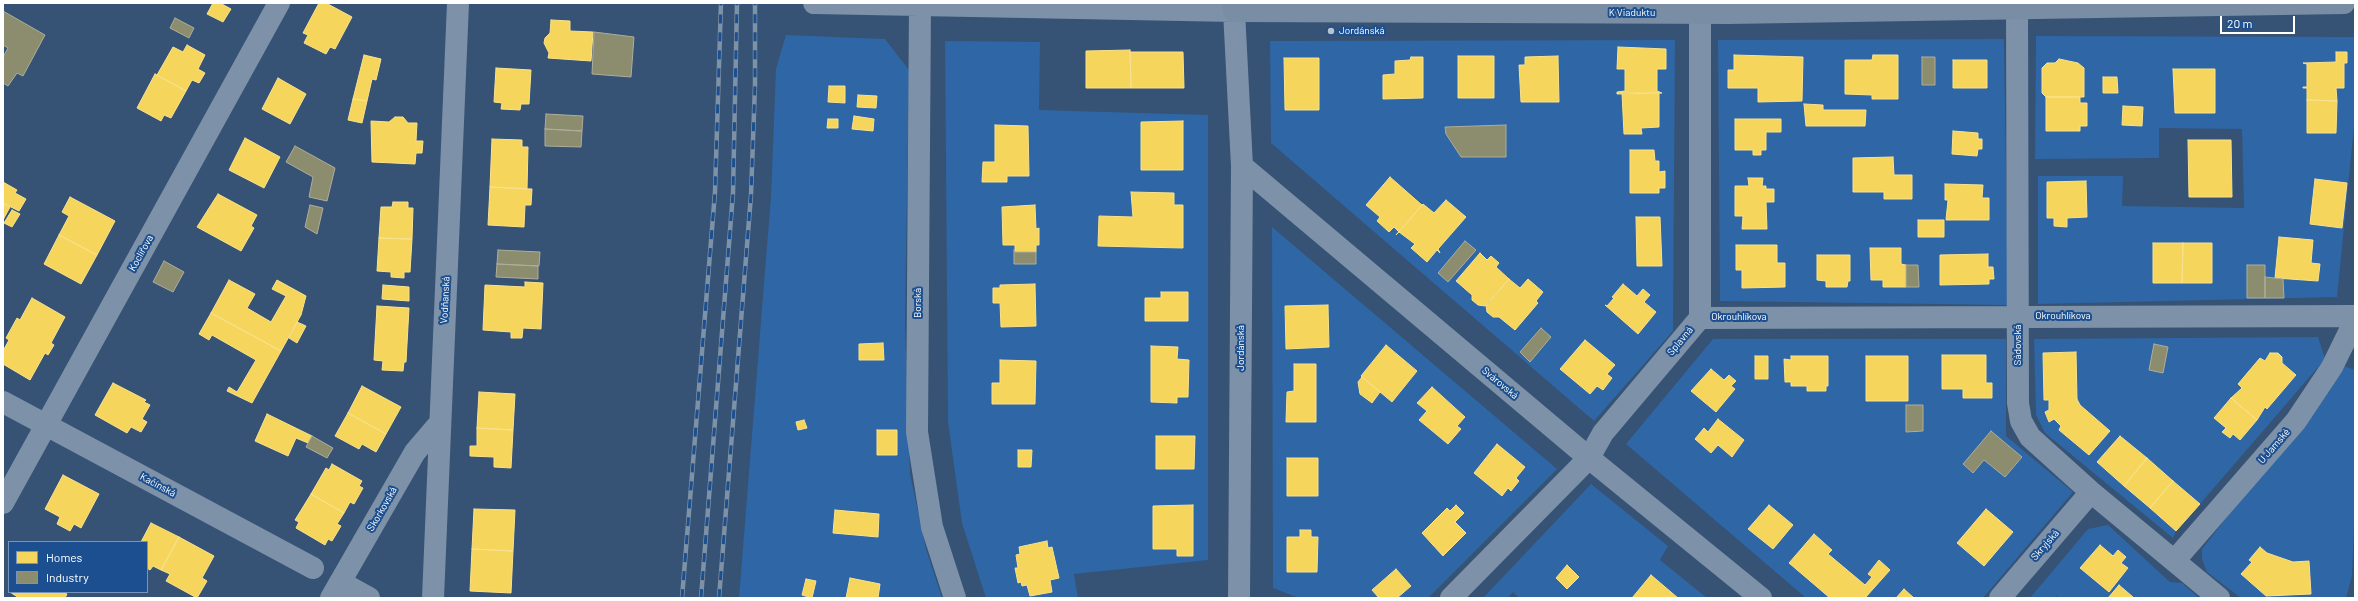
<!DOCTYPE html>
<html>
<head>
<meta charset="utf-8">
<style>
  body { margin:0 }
  #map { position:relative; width:2358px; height:601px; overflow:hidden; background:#365274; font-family:Barlow,sans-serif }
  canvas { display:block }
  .frame { position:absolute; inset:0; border:4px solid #fff; pointer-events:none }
  .legend { position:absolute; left:8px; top:541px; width:140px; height:52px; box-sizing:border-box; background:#1b4f8f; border:1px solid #7695bc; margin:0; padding:5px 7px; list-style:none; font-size:12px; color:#fff }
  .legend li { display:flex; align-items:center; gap:8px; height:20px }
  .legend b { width:20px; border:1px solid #7695bc }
  .scale { position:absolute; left:2220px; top:16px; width:75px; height:18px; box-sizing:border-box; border:2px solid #fff; border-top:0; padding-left:5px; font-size:12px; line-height:14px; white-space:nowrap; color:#fff; -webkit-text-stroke:3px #1b4f8f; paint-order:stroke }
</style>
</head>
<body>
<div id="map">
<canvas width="2358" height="601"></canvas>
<div class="frame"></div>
<ul class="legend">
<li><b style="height:11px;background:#f6d55c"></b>Homes</li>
<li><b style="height:11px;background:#8c8c6e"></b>Industry</li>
</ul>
<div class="scale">20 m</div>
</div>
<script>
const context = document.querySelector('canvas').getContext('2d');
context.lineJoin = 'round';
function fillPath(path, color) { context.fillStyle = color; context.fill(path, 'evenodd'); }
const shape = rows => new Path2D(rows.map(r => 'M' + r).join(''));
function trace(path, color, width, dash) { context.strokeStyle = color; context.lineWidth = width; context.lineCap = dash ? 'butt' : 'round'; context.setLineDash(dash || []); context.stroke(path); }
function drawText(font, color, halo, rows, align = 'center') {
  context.font = font + ' Barlow,sans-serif'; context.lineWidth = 4; context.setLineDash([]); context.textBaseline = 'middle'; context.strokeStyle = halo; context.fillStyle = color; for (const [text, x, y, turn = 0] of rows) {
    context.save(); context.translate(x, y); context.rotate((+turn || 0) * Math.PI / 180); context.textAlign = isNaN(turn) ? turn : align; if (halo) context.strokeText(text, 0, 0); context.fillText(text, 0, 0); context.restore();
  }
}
const green = shape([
  [786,35,885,39,909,70,905,322,910,474,926,549,942,598,878,598,880,584,850,578,846,598,739,598,771,196,776,69],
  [829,86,845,87,844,103,828,102],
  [858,95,877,97,876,108,857,107],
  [854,116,874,119,873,131,852,128],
  [883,343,883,360,859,360,859,344],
  [835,510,879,514,878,536],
  [806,579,816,582,812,598,802,595],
  [2036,36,2355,37,2355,116,2337,297,2038,304,2038,176,2123,176,2122,206,2244,208,2242,129,2159,128,2159,158,2035,159],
  [2336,52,2347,52,2347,63,2344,63,2344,88,2336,88,2336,133,2307,133,2307,88,2303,87,2307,87,2307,64,2303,63,2336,62],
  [2059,59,2078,63,2084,68,2080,103,2087,103,2087,126,2080,126,2080,130,2046,131,2046,97,2042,68,2047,63,2055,63],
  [2173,69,2215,69,2215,113,2175,113],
  [2103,77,2117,77,2118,93,2103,93],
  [2315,179,2347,183,2342,228,2310,224],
  [2047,182,2086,182,2086,217,2067,218,2067,227,2054,226,2054,218,2047,217],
  [2279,237,2313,240,2311,263,2320,264,2318,281,2283,279,2284,298,2247,298,2247,265,2265,265,2265,277,2275,278],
  [2004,39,2008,305,1720,301,1718,40],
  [1735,55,1802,58,1802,101,1759,102,1758,88,1729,88,1728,70,1734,70],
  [1873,55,1898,55,1898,99,1872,99,1872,95,1845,94,1845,60,1872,60],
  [1922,57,1935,57,1935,85,1922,85],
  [1953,60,1987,60,1987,88,1953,88],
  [1804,104,1823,105,1823,110,1865,110,1865,126,1804,110],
  [1735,119,1781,119,1781,132,1766,132,1766,150,1761,150,1761,155,1753,155,1753,150,1735,150],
  [1953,131,1978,133,1978,139,1982,139,1982,148,1978,149,1977,156,1952,154],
  [1893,157,1894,175,1912,175,1912,199,1884,199,1884,192,1853,192,1853,158],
  [1748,178,1763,178,1762,186,1766,186,1766,189,1774,189,1774,202,1766,202,1767,229,1742,229,1743,216,1735,216,1735,186,1749,186],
  [1946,185,1982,185,1982,198,1989,198,1989,220,1951,221,1947,219],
  [1919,220,1944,220,1944,236,1918,237],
  [1871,248,1901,248,1901,264,1918,265,1919,287,1884,287,1883,280,1871,280],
  [1988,254,1988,267,1993,267,1994,278,1989,279,1988,284,1940,285,1940,255],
  [1817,255,1849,255,1850,280,1848,281,1847,287,1826,287,1826,281,1817,280],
  [1675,40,1673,331,1594,421,1271,143,1270,41],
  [1618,47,1666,49,1657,69,1657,91,1662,91,1659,93,1659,127,1641,128,1641,134,1624,134,1622,93,1617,93,1625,91,1625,69,1617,68],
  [1458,56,1494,56,1494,98,1458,98],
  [1558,56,1559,102,1521,102,1519,66,1525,65,1525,57],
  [1411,57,1423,57,1423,98,1383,99,1383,75,1395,74,1395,61,1410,60],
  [1284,58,1319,58,1319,110,1285,110],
  [1505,125,1506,157,1461,157,1446,134,1445,127],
  [1630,150,1654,150,1655,161,1659,161,1659,172,1665,172,1665,188,1659,188,1659,193,1630,193],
  [1390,177,1434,213,1446,200,1465,217,1438,249,1441,252,1437,250,1427,262,1411,249,1415,244,1399,232,1397,234,1399,232,1394,227,1389,232,1377,222,1380,217],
  [1636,217,1660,217,1662,266,1637,266],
  [1465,241,1475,250,1448,281],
  [1480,253,1487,260,1492,256,1499,263,1496,267,1537,302,1515,330,1499,317,1493,317,1487,312,1486,306,1478,305,1472,300,1469,293],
  [1623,284,1637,296,1643,289,1650,294,1644,302,1656,312,1638,334,1605,306,1607,306,1614,298,1613,296],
  [1540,328,1550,337,1530,361,1520,352],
  [1615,365,1607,374,1612,378,1603,390,1597,386,1590,394,1561,369],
  [945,41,1040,42,1039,110,1208,115,1208,560,1074,574,1078,598,986,598,962,523,948,422],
  [1183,121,1183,170,1141,170,1141,122],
  [995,126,1028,126,1029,176,1007,176,1006,182,982,182,983,162,995,162],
  [1131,193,1174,193,1174,205,1183,206,1183,248,1098,246,1099,216,1133,217],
  [1035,206,1036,229,1039,229,1039,244,1036,245,1036,264,1014,264,1015,245,1003,245,1002,207],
  [1035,284,1036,326,1001,327,1000,285],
  [1161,292,1188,292,1188,321,1145,321,1145,298,1161,298],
  [1152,346,1178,348,1177,359,1189,360,1188,397,1177,397,1176,403,1151,402],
  [1000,360,1036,361,1035,404,992,404,992,383,1000,383],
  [1156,436,1194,436,1194,469,1156,469],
  [1018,450,1032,450,1031,467,1018,467],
  [1193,505,1193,556,1177,556,1177,549,1153,549,1153,506],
  [1047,541,1048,548,1052,547,1059,578,1050,580,1052,592,1030,596,1027,585,1022,586,1021,582,1018,583,1015,569,1018,568,1016,555],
  [1272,227,1557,469,1428,598,1397,598,1411,585,1396,569,1372,590,1379,598,1299,598,1273,588],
  [1328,305,1329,347,1286,349,1285,306],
  [1386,345,1417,371,1392,402,1380,392,1371,403,1360,394,1358,382,1362,377,1361,376],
  [1294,364,1316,422,1286,422,1287,392,1294,391],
  [1432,387,1465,417,1457,426,1461,430,1448,444,1419,420,1427,411,1417,403],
  [1497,444,1525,467,1516,478,1519,481,1511,491,1508,488,1502,495,1474,473],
  [1287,458,1318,458,1318,496,1287,495],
  [1457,505,1464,513,1455,522,1466,533,1444,556,1423,533,1446,508,1450,511],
  [1300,530,1311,530,1311,537,1318,537,1317,572,1287,571,1287,537,1300,537],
  [2318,337,2325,359,2200,504,2120,436,2097,462,2176,531,2173,538,2045,433,2036,415,2034,339],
  [2155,344,2168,347,2163,373,2149,370],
  [2076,352,2077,399,2080,405,2110,431,2089,455,2059,430,2061,426,2054,419,2049,421,2045,413,2049,410,2049,400,2044,399,2043,353],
  [2270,353,2278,353,2282,357,2282,363,2296,375,2267,409,2265,407,2256,417,2257,420,2240,440,2233,434,2230,438,2223,432,2226,428,2214,418,2242,388,2238,384,2260,358,2265,361],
  [1713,339,2006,339,2006,436,2073,492,1983,598,1914,598,1904,589,1896,598,1865,598,1879,561,1868,574,1872,577,1865,585,1828,554,1832,550,1814,534,1789,563,1830,598,1806,598,1626,444],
  [1942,355,1986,355,1986,383,1992,383,1992,398,1963,398,1963,389,1942,389],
  [1755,356,1768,356,1768,379,1755,378],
  [1792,356,1828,356,1826,386,1807,391,1807,386,1785,382,1784,360,1791,360],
  [1866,356,1907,356,1908,401,1866,401],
  [1711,369,1724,380,1729,375,1736,381,1731,386,1735,389,1716,412,1691,391],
  [1923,405,1923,431,1906,431],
  [1719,419,1744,440,1732,457,1718,445,1711,453,1695,439,1704,428,1709,432],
  [1991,431,2022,457,2005,477,1984,460,1973,473,1963,464],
  [1769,505,1793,525,1773,549,1749,529],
  [1986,509,2013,532,1984,566,1958,543],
  [2344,366,2355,370,2355,498,2352,576,2346,598,2241,598,2207,572,2202,559,2202,549],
  [2260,547,2267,553,2293,562,2309,561,2311,594,2266,596,2242,575,2252,562],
  [1591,484,1668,546,1660,560,1707,598,1678,598,1651,575,1632,598,1519,598,1513,592,1508,598,1483,598],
  [1567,566,1579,577,1567,589,1556,578],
  [2108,525,2170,582,2182,583,2199,598,2134,598,2119,585,2108,598,2059,598,2057,596,2054,598,2030,598,2088,529],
  [2100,545,2113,556,2118,550,2126,557,2121,563,2128,569,2108,592,2081,568]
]);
const homes = shape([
  [213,3,220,3,231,9,223,22,207,14,213,3],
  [319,3,326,3,352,17,335,49,330,47,326,54,304,43,308,35,303,33,319,3],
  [551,20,570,21,570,31,593,32,591,61,548,58,549,53,544,43,545,38,550,33,551,20],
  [187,45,205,55,198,69,205,73,199,83,192,80,186,91,157,75,173,47,183,52,187,45],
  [1618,47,1666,49,1666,69,1657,69,1657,91,1662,93,1617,94,1617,92,1625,91,1625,69,1617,69,1618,47],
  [1130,50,1131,88,1086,88,1086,51,1130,50],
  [1130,52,1183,52,1184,88,1131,88,1130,52],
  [2336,52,2347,52,2347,63,2344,63,2344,88,2336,88,2337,101,2307,100,2307,88,2303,88,2303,87,2307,87,2307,64,2303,63,2336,62,2336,52],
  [364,55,381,59,376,80,372,79,367,101,353,99,364,55],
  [1734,55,1803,57,1802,101,1758,102,1758,88,1728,88,1728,70,1734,70,1734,55],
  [1873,55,1898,55,1898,99,1872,99,1872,95,1845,94,1845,60,1872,60,1873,55],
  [1458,56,1494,56,1494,98,1458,98,1458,56],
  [1558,56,1559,102,1521,102,1519,65,1525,65,1525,57,1558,56],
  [1411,57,1423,57,1423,98,1383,99,1383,75,1395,74,1395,61,1410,60,1411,57],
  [1284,58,1319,58,1319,110,1285,110,1284,58],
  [2059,59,2078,63,2084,68,2084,97,2046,97,2042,93,2042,68,2047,63,2055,63,2059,59],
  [1953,60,1987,60,1987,88,1953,88,1953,60],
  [496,68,531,70,529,104,521,104,520,110,501,109,502,103,494,102,496,68],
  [2173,69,2215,69,2215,113,2175,113,2173,69],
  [155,74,186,91,171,118,164,115,161,121,137,108,155,74],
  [2103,77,2117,77,2118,93,2103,93,2103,77],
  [278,78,306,94,290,124,262,109,278,78],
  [829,86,845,86,845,103,828,102,829,86],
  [1622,93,1659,93,1659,127,1641,128,1642,134,1624,134,1622,93],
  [858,95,877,96,876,108,857,107,858,95],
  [2046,97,2080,97,2080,103,2087,103,2087,126,2080,126,2080,131,2046,131,2046,97],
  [353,99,367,101,362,123,348,120,353,99],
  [2307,100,2337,101,2336,133,2307,133,2307,100],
  [1804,104,1823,105,1823,110,1866,110,1865,126,1806,126,1804,104],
  [2123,106,2143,107,2142,126,2122,125,2123,106],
  [854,116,874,119,873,131,852,129,854,116],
  [395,117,403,117,408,123,417,123,416,141,423,141,422,153,416,153,415,164,372,162,371,121,389,122,395,117],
  [828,119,838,119,838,128,827,128,828,119],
  [1735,119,1781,119,1781,132,1766,132,1766,150,1761,150,1761,155,1753,155,1753,150,1735,150,1735,119],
  [1183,121,1183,170,1141,170,1141,122,1183,121],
  [995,125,1028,126,1029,176,1007,176,1007,182,982,182,983,162,995,162,995,125],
  [1953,131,1978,133,1978,139,1982,139,1982,149,1978,149,1977,156,1952,154,1953,131],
  [245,138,280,157,264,188,229,170,245,138],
  [492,139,522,140,522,147,528,147,527,189,490,187,492,139],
  [2188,140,2231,140,2232,197,2189,197,2188,140],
  [1630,150,1654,150,1655,161,1659,161,1659,172,1665,171,1665,188,1659,188,1659,193,1630,193,1630,150],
  [1893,157,1894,175,1912,175,1912,199,1884,199,1884,192,1853,192,1853,158,1893,157],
  [1390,177,1422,205,1399,232,1394,227,1389,232,1377,221,1380,217,1366,205,1390,177],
  [1748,178,1763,178,1762,186,1766,186,1766,189,1774,189,1774,202,1766,202,1767,229,1742,229,1743,216,1735,216,1735,186,1749,186,1748,178],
  [2315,179,2347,183,2342,228,2310,224,2315,179],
  [2086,181,2087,217,2067,218,2067,227,2054,226,2054,218,2047,218,2047,182,2086,181],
  [3,182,17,190,15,193,26,199,19,211,3,203,3,182],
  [1945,184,1983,185,1982,198,1989,198,1989,220,1946,220,1948,200,1945,200,1945,184],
  [490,187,532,189,531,205,525,205,524,227,488,225,490,187],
  [1131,192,1174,193,1174,205,1183,205,1183,248,1098,246,1099,216,1133,217,1131,192],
  [218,194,257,215,251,226,254,228,241,251,197,227,218,194],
  [70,197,115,221,97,255,59,235,69,216,62,212,70,197],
  [1446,200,1466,217,1438,249,1440,253,1437,250,1427,262,1411,248,1415,244,1399,232,1396,235,1423,204,1434,213,1446,200],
  [393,202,408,202,408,208,413,208,412,239,379,238,381,207,392,207,393,202],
  [3,203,10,207,3,220,3,203],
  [1035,205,1036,229,1039,228,1039,245,1036,245,1036,252,1015,252,1015,245,1003,245,1002,207,1035,205],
  [12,210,20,214,12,227,4,223,12,210],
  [1636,217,1660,217,1662,266,1637,266,1636,217],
  [1918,220,1944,220,1944,237,1918,237,1918,220],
  [59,235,97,255,81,284,44,264,59,235],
  [2279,237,2313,240,2311,263,2320,264,2318,281,2275,278,2279,237],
  [379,238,412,239,410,272,404,272,404,278,391,277,391,272,377,271,379,238],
  [2153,243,2183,243,2182,283,2153,283,2153,243],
  [2183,243,2212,243,2212,283,2182,283,2183,243],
  [1736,245,1777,245,1777,263,1785,263,1785,287,1742,288,1742,270,1736,270,1736,245],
  [1870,248,1901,248,1901,264,1906,265,1906,287,1883,287,1883,280,1871,280,1870,248],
  [1480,253,1487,260,1491,256,1499,263,1496,267,1509,279,1485,306,1478,305,1472,300,1472,295,1456,281,1480,253],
  [1988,254,1988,267,1993,267,1994,279,1989,279,1989,284,1940,285,1940,255,1988,254],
  [1817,255,1850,255,1850,281,1848,281,1847,287,1826,287,1826,281,1817,280,1817,255],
  [1509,279,1520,288,1528,279,1543,292,1536,301,1538,303,1515,330,1499,317,1493,317,1487,312,1486,306,1509,279],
  [229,280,255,294,247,308,271,322,286,296,272,289,277,280,306,296,301,315,281,351,211,313,229,280],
  [525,282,543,283,541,329,523,328,522,338,511,338,511,332,483,330,485,285,525,287,525,282],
  [1035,284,1036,326,1001,327,1000,303,993,303,993,288,1000,288,1000,285,1035,284],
  [1623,284,1637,296,1643,289,1650,295,1644,302,1656,312,1638,334,1605,305,1607,306,1614,298,1612,297,1623,284],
  [383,285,409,287,409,301,382,299,383,285],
  [1161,292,1188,292,1188,321,1145,321,1145,298,1161,298,1161,292],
  [32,298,65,317,51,343,54,345,48,355,45,353,30,380,3,364,3,351,9,340,6,338,17,318,20,320,32,298],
  [1328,305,1329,347,1286,349,1285,306,1328,305],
  [377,306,409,308,406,362,404,362,403,371,382,370,383,361,374,360,377,306],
  [211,313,281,351,252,403,227,391,229,387,237,392,256,360,212,335,209,340,199,334,211,313],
  [297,322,306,326,297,343,289,338,297,322],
  [1585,340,1615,365,1607,374,1612,378,1603,390,1597,386,1590,394,1560,369,1585,340],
  [883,343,884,360,859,360,859,344,883,343],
  [1386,345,1417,371,1392,402,1361,376,1386,345],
  [1151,346,1178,347,1177,359,1189,360,1188,397,1177,397,1177,403,1151,402,1151,346],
  [2076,352,2077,399,2080,405,2110,431,2089,455,2059,430,2061,426,2054,419,2049,422,2045,412,2049,410,2049,400,2044,400,2043,353,2076,352],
  [2270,353,2278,353,2282,357,2282,363,2296,375,2267,409,2265,407,2257,420,2231,398,2242,388,2238,384,2260,358,2265,361,2270,353],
  [1942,355,1986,355,1986,383,1992,383,1992,398,1963,398,1963,389,1942,389,1942,355],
  [1755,356,1768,356,1768,379,1755,379,1755,356],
  [1791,356,1828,356,1828,386,1826,386,1826,391,1807,391,1807,386,1791,386,1791,382,1785,382,1784,359,1791,360,1791,356],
  [1866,356,1908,356,1908,401,1866,401,1866,356],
  [1000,360,1036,361,1035,404,992,404,992,383,1000,383,1000,360],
  [1294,364,1316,364,1316,422,1286,422,1287,392,1294,391,1294,364],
  [1711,369,1724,380,1729,375,1736,381,1731,386,1735,389,1716,412,1691,391,1711,369],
  [1362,377,1380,392,1372,403,1360,394,1358,382,1362,377],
  [113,383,146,400,144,402,150,405,142,419,147,422,141,432,131,427,127,433,95,415,113,383],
  [362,386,401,407,386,434,348,413,362,386],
  [1432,387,1465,417,1457,426,1461,429,1448,444,1419,420,1427,411,1417,403,1432,387],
  [479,392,515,394,513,430,477,428,479,392],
  [2231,398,2257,420,2240,440,2233,434,2230,438,2222,432,2226,428,2214,418,2231,398],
  [348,413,386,434,376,452,362,444,359,449,335,436,348,413],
  [267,414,312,436,308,443,296,438,288,456,255,441,267,414],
  [1718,419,1744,440,1732,457,1718,445,1711,453,1695,439,1704,428,1708,432,1718,419],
  [804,420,807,428,798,430,796,422,804,420],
  [477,428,513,430,511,468,494,467,494,457,470,456,470,446,477,446,477,428],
  [877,430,897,430,897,455,877,455,877,430],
  [1156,436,1195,436,1194,469,1156,469,1156,436],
  [2120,436,2147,458,2124,486,2097,462,2120,436],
  [1497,444,1525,467,1516,478,1519,481,1511,491,1508,488,1502,496,1474,473,1497,444],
  [1018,450,1032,450,1031,467,1018,467,1018,450],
  [1287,458,1318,458,1318,496,1287,496,1287,458],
  [2147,458,2173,481,2150,508,2124,486,2147,458],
  [332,464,362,481,359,486,363,488,354,504,350,502,344,513,311,494,326,468,329,470,332,464],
  [63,475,99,494,81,528,74,524,70,531,57,524,60,517,45,509,63,475],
  [2173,481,2200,504,2176,531,2150,508,2173,481],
  [311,494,344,513,337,524,341,526,332,541,328,539,325,545,296,528,299,522,295,520,311,494],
  [1193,505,1193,556,1177,556,1177,549,1153,549,1153,506,1193,505],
  [1456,505,1464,513,1455,522,1466,533,1443,556,1422,533,1447,508,1450,511,1456,505],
  [1769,505,1793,525,1773,549,1748,529,1769,505],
  [474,509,515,510,513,551,472,549,474,509],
  [1986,509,2013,532,1984,566,1957,543,1986,509],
  [835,510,879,514,878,537,833,533,835,510],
  [151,523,179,537,161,570,153,566,150,570,147,568,147,542,141,542,151,523],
  [1300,530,1311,530,1311,537,1318,537,1317,572,1287,572,1287,537,1300,537,1300,530],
  [1814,534,1832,550,1828,554,1865,585,1872,577,1868,574,1879,560,1890,570,1865,598,1830,598,1789,563,1814,534],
  [179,537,214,556,202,578,207,581,197,598,166,581,170,574,161,570,179,537],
  [1047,541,1048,548,1052,547,1059,578,1050,580,1052,592,1030,596,1027,585,1022,586,1021,582,1018,583,1015,568,1018,568,1016,555,1020,554,1019,547,1047,541],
  [2100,545,2113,556,2118,550,2126,557,2121,563,2128,568,2109,592,2080,568,2100,545],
  [2260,547,2267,553,2293,562,2309,561,2311,594,2266,596,2241,574,2252,562,2249,560,2260,547],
  [472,549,513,551,511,593,470,591,472,549],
  [1567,565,1579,577,1567,589,1556,578,1567,565],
  [1396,569,1411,586,1397,598,1379,598,1372,590,1396,569],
  [1651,575,1678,598,1632,598,1651,575],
  [850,578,880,584,878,598,846,598,850,578],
  [806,579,816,581,812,598,802,595,806,579],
  [2119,585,2133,597,2108,598,2119,585],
  [1904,589,1914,598,1896,598,1904,589],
  [10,592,62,592,67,594,65,598,19,598,10,592]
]);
const industry = shape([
  [3,11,45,35,23,76,17,73,8,86,3,83,3,57,8,48,3,45,3,11],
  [175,18,194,28,189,38,170,28,175,18],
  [594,32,634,37,631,77,592,74,594,32],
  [1922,57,1935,57,1935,85,1922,85,1922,57],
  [546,114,583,116,582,131,545,129,546,114],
  [1506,125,1506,157,1461,157,1446,134,1445,127,1506,125],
  [545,129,582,131,581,147,545,146,545,129],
  [295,146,335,168,327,201,309,197,313,177,286,162,295,146],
  [310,205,323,208,317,234,305,227,310,205],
  [1465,241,1476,250,1448,282,1438,273,1465,241],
  [498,250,540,252,539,266,497,264,498,250],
  [1014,250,1015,252,1036,252,1036,264,1014,264,1014,250],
  [164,261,184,272,173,292,153,282,164,261],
  [497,264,538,266,538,279,496,277,497,264],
  [1906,265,1918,265,1919,287,1906,287,1906,265],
  [2247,265,2265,265,2265,298,2247,298,2247,265],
  [2265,277,2283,279,2284,298,2265,298,2265,277],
  [1541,328,1551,337,1530,362,1520,352,1541,328],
  [2154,344,2168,347,2163,373,2149,370,2154,344],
  [1906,405,1923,405,1923,431,1906,432,1906,405],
  [1991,431,2022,457,2005,477,1984,460,1973,473,1963,464,1991,431],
  [312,436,333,448,327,458,306,447,312,436]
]);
const street = shape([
  [814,3,1234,11,1242,166,1239,598],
  [920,3,917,432,932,527,955,598],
  [2017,3,2018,403,2021,421,2030,437,2091,492,2219,598],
  [1242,166,1589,458,1761,598],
  [1700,318,2355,316],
  [3,402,313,568],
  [3,503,279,3],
  [2175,560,2296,421,2332,367,2355,320],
  [340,582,369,598],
  [331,598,415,452,439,424],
  [433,598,458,3],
  [1451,598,1589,458,1603,433,1700,318,1700,3],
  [2000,598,2091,492]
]);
const secondary = shape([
  [1233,3,1234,11,1730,13,2344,3]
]);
const rail = shape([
  [682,598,715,192,721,3],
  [701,598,733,193,737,3],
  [719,598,751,195,755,85,755,3]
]);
const markers = [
  [1331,31,4,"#b9c2ce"]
];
const streetNames = [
  ["K Viaduktu",1632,13],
  ["Koclířova",141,253,-61],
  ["Vodňanská",445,300,-87],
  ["Borská",918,303,-90],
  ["Okrouhlíkova",2063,316],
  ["Okrouhlíkova",1739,317],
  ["Splavná",1680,341,-50],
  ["Sádovská",2018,345,-90],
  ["Jordánská",1241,348,-90],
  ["Svárovská",1500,383,40],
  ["U Jamské",2274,446,-49],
  ["Kačínská",158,485,28],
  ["Skorkovská",382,509,-60],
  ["Skryjská",2045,545,-49]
];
const poiNames = [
  ["Jordánská",1339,31]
];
fillPath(green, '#2f66a5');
fillPath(homes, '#f6d55c');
trace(homes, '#f9e28d', 1);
fillPath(industry, '#8c8c6e');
trace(industry, '#aeae9a', 1);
trace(street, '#7d92a8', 22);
trace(secondary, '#798da4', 22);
trace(rail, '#7e92a7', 4.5);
trace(rail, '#1b4f8f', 3, [9]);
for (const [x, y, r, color] of markers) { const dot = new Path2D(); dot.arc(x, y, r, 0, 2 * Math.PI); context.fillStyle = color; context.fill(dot); trace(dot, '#1b4f8f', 1.5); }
drawText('10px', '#fff', '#1b4f8f', streetNames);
drawText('10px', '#fff', '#1b4f8f', poiNames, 'left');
</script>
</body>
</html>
